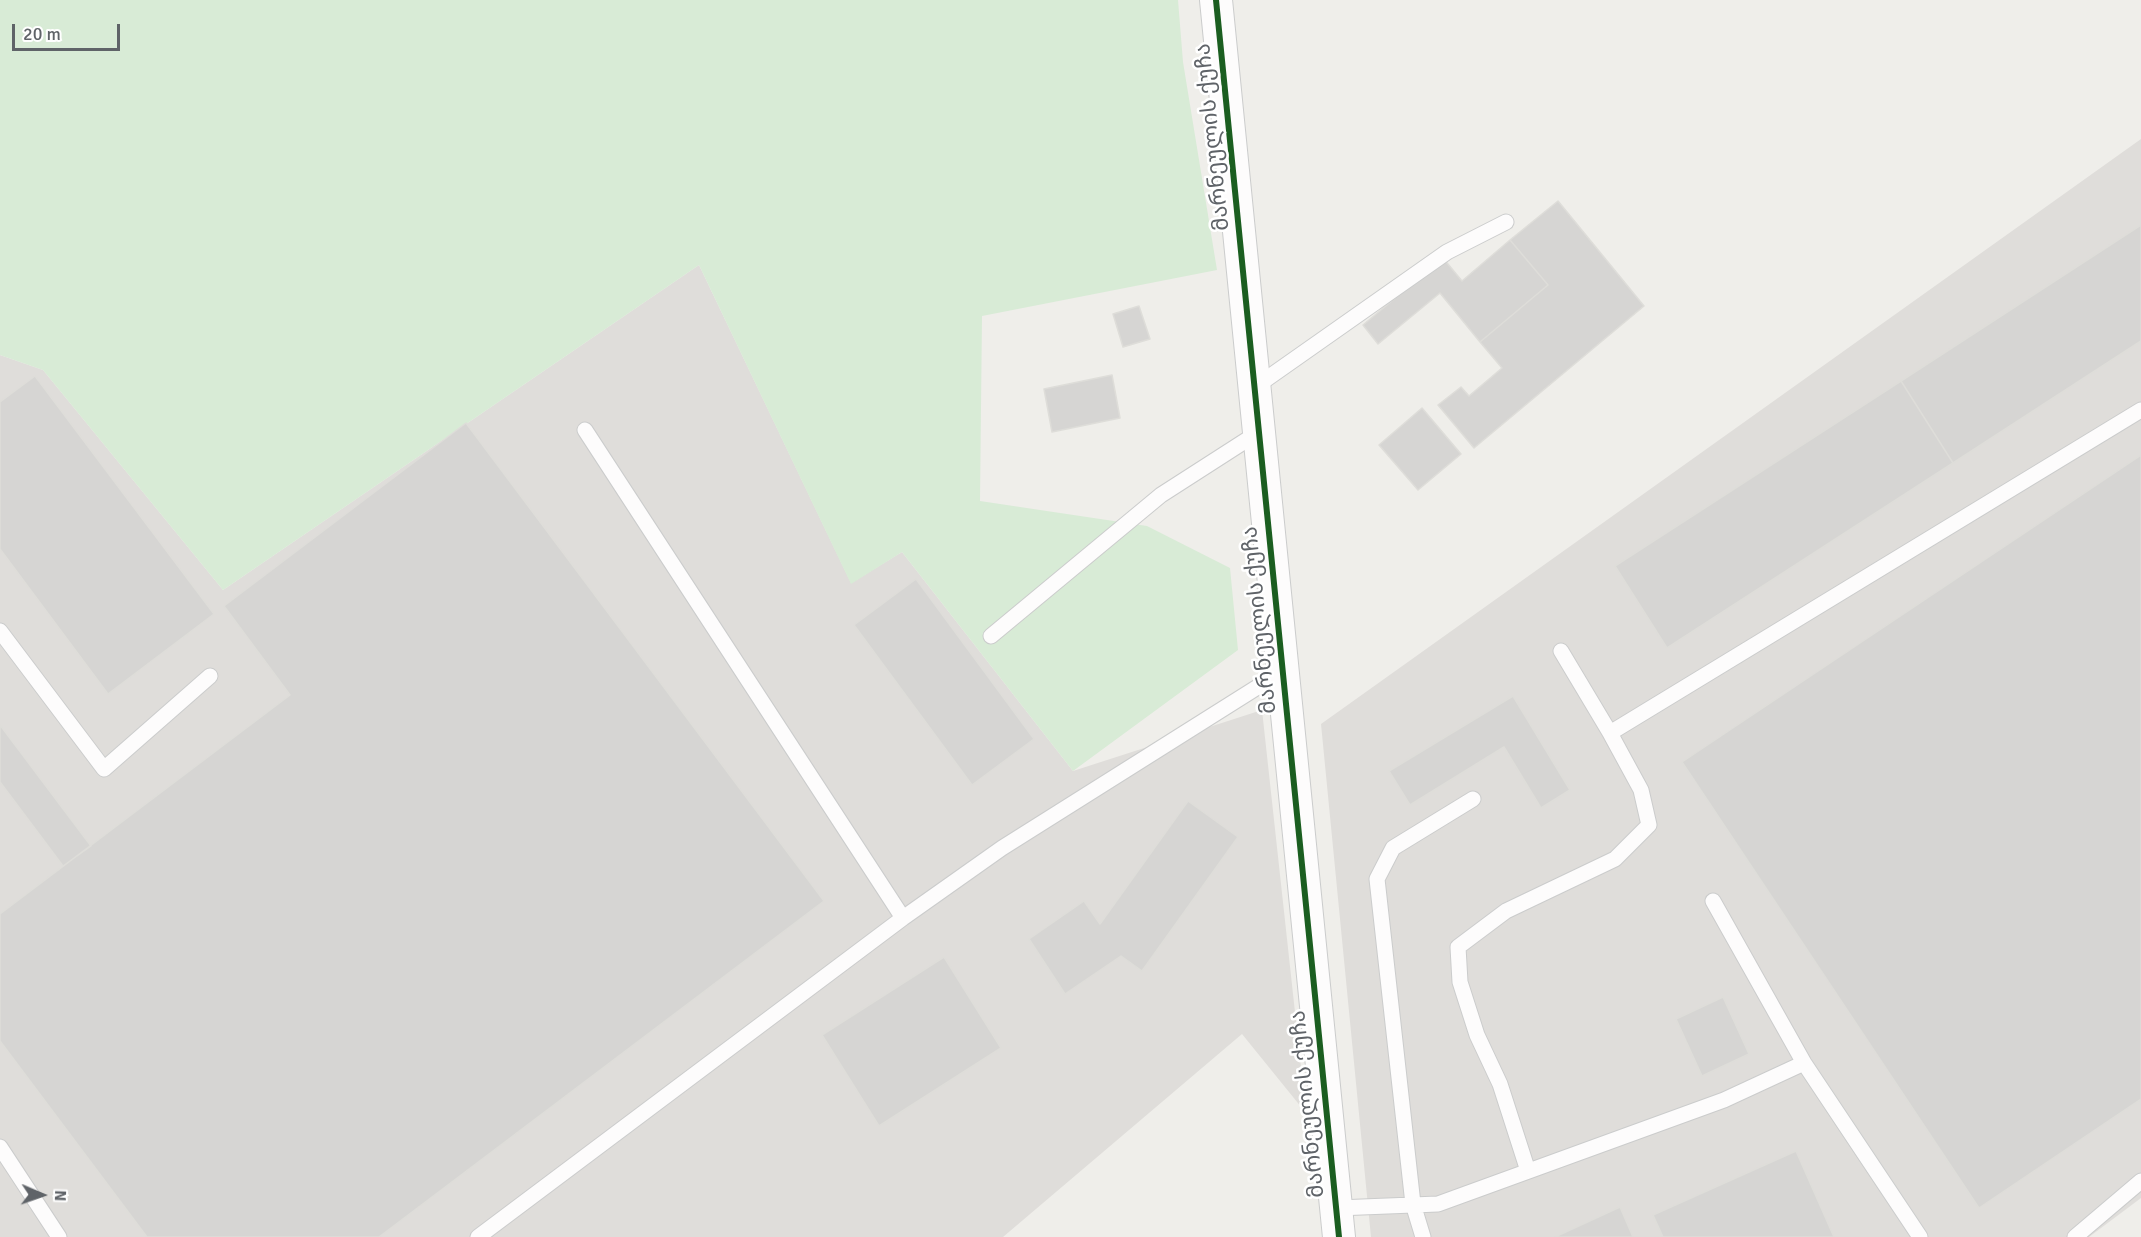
<!DOCTYPE html>
<html>
<head>
<meta charset="utf-8">
<style>
  body { margin:0 }
  #map { position:relative; width:2141px; height:1237px; overflow:hidden; background:#efeeea; font-family:Signika,sans-serif }
  canvas { display:block }
  .north { position:absolute; left:12px; top:1165px; width:60px; height:60px; -webkit-text-stroke:4px #fff; paint-order:stroke; rotate:92deg; font-size:16px; font-weight:700; line-height:24px; text-align:center; color:#5f6368 }
  .north::after { content:''; display:block; margin:auto; width:21px; height:27px; background:#5f6368; clip-path:polygon(50% 0,100% 100%,50% 72%,0 100%) }
  .scale { position:absolute; left:12px; top:24px; width:108px; height:27px; box-sizing:border-box; border:3px solid #5f6368; border-top:0; padding-left:8px; font-size:18px; line-height:21px; white-space:nowrap; color:#5f6368; -webkit-text-stroke:4px #fff; paint-order:stroke }
</style>
</head>
<body>
<div id="map">
<canvas width="2141" height="1237"></canvas>
<div class="north">N</div>
<div class="scale">20 m</div>
</div>
<script>
const context = document.querySelector('canvas').getContext('2d');
context.lineJoin = 'round';
function fillPath(path, color) { context.fillStyle = color; context.fill(path, 'evenodd'); }
const shape = rows => new Path2D(rows.map(r => 'M' + r).join(''));
function trace(path, color, width, dash) { context.strokeStyle = color; context.lineWidth = width; context.lineCap = dash ? 'butt' : 'round'; context.setLineDash(dash || []); context.stroke(path); }
function drawText(font, color, halo, rows, align = 'center') {
  context.font = font + ' Signika,"Noto Sans Georgian",sans-serif'; context.lineWidth = 5; context.setLineDash([]); context.textBaseline = 'middle'; context.strokeStyle = halo; context.fillStyle = color; for (const [text, x, y, turn = 0] of rows) {
    context.save(); context.translate(x, y); context.rotate((+turn || 0) * Math.PI / 180); context.textAlign = isNaN(turn) ? turn : align; if (halo) context.strokeText(text, 0, 0); context.fillText(text, 0, 0); context.restore();
  }
}
const industrial = shape([
  [2141,139,2141,1198,2089,1237,1371,1237,1321,724],
  [699,265,851,583,902,552,1073,771,1262,710,1306,1113,1242,1034,1003,1237,0,1237,0,355,43,370,223,590]
]);
const green = shape([
  [0,0,1178,0,1183,62,1217,270,982,316,980,501,1147,526,1230,568,1238,650,1073,771,902,552,851,584,699,265,223,590,43,370,0,355]
]);
const building = shape([
  [1558,201,1644,306,1474,448,1438,405,1461,387,1469,396,1502,368,1480,342,1548,285,1510,240,1558,201],
  [2141,225,2141,341,1953,463,1901,381,2141,225],
  [1510,240,1548,285,1480,342,1440,293,1378,344,1363,325,1443,258,1462,281,1510,240],
  [1139,306,1150,339,1123,347,1113,314,1139,306],
  [1112,375,1120,418,1052,432,1044,389,1112,375],
  [35,376,214,614,108,694,0,549,0,402,35,376],
  [1901,381,1953,463,1667,648,1615,566,1901,381],
  [1422,408,1461,454,1418,490,1379,445,1422,408],
  [466,423,824,901,379,1237,147,1237,0,1041,0,914,290,695,224,606,466,423],
  [2141,455,2141,1099,1979,1208,1682,762,2141,455],
  [916,579,1034,739,972,785,854,625,916,579],
  [1513,696,1570,790,1541,808,1504,747,1410,805,1389,771,1513,696],
  [0,725,91,846,63,866,0,782,0,725],
  [1188,801,1238,837,1142,971,1121,956,1065,994,1029,939,1084,901,1100,924,1188,801],
  [944,957,1001,1048,879,1126,822,1035,944,957],
  [1723,997,1749,1054,1702,1076,1676,1019,1723,997],
  [1796,1151,1834,1237,1663,1237,1653,1215,1796,1151],
  [1620,1207,1633,1237,1555,1237,1620,1207]
]);
const lane = shape([
  [1255,387,1447,252,1506,222],
  [585,430,903,918],
  [0,631,104,769,210,676],
  [991,636,1161,495,1259,432],
  [1561,651,1610,733],
  [1713,901,1804,1063,1920,1237],
  [0,1147,59,1237],
  [1528,1171,1500,1084,1477,1035,1460,982,1458,947,1506,911,1615,859,1649,825,1641,790,1610,733,2141,410],
  [1337,1208,1438,1204,1724,1100,1804,1063],
  [478,1237,903,918,1002,848,1283,671],
  [1423,1237,1413,1204,1377,879,1393,848,1473,799],
  [2075,1237,2141,1181]
]);
const street = shape([
  [1216,0,1339,1237]
]);
const cycleway = shape([
  [1216,0,1339,1237]
]);
const streetNames = [
  ["მარნეულის ქუჩა",1213,137,-96],
  ["მარნეულის ქუჩა",1260,620,-96],
  ["მარნეულის ქუჩა",1308,1104,-96]
];
fillPath(industrial, '#dfddda');
fillPath(green, '#d8ebd6');
fillPath(building, '#d6d5d3');
trace(building, '#deddd9', 1.5);
trace(lane, '#cbcccc', 17);
trace(street, '#cbcccc', 34);
trace(lane, '#fdfcfc', 15);
trace(street, '#fdfcfc', 32);
trace(cycleway, '#1b5e20', 6);
drawText('22px', '#5f6368', '#fff', streetNames);
</script>
</body>
</html>
